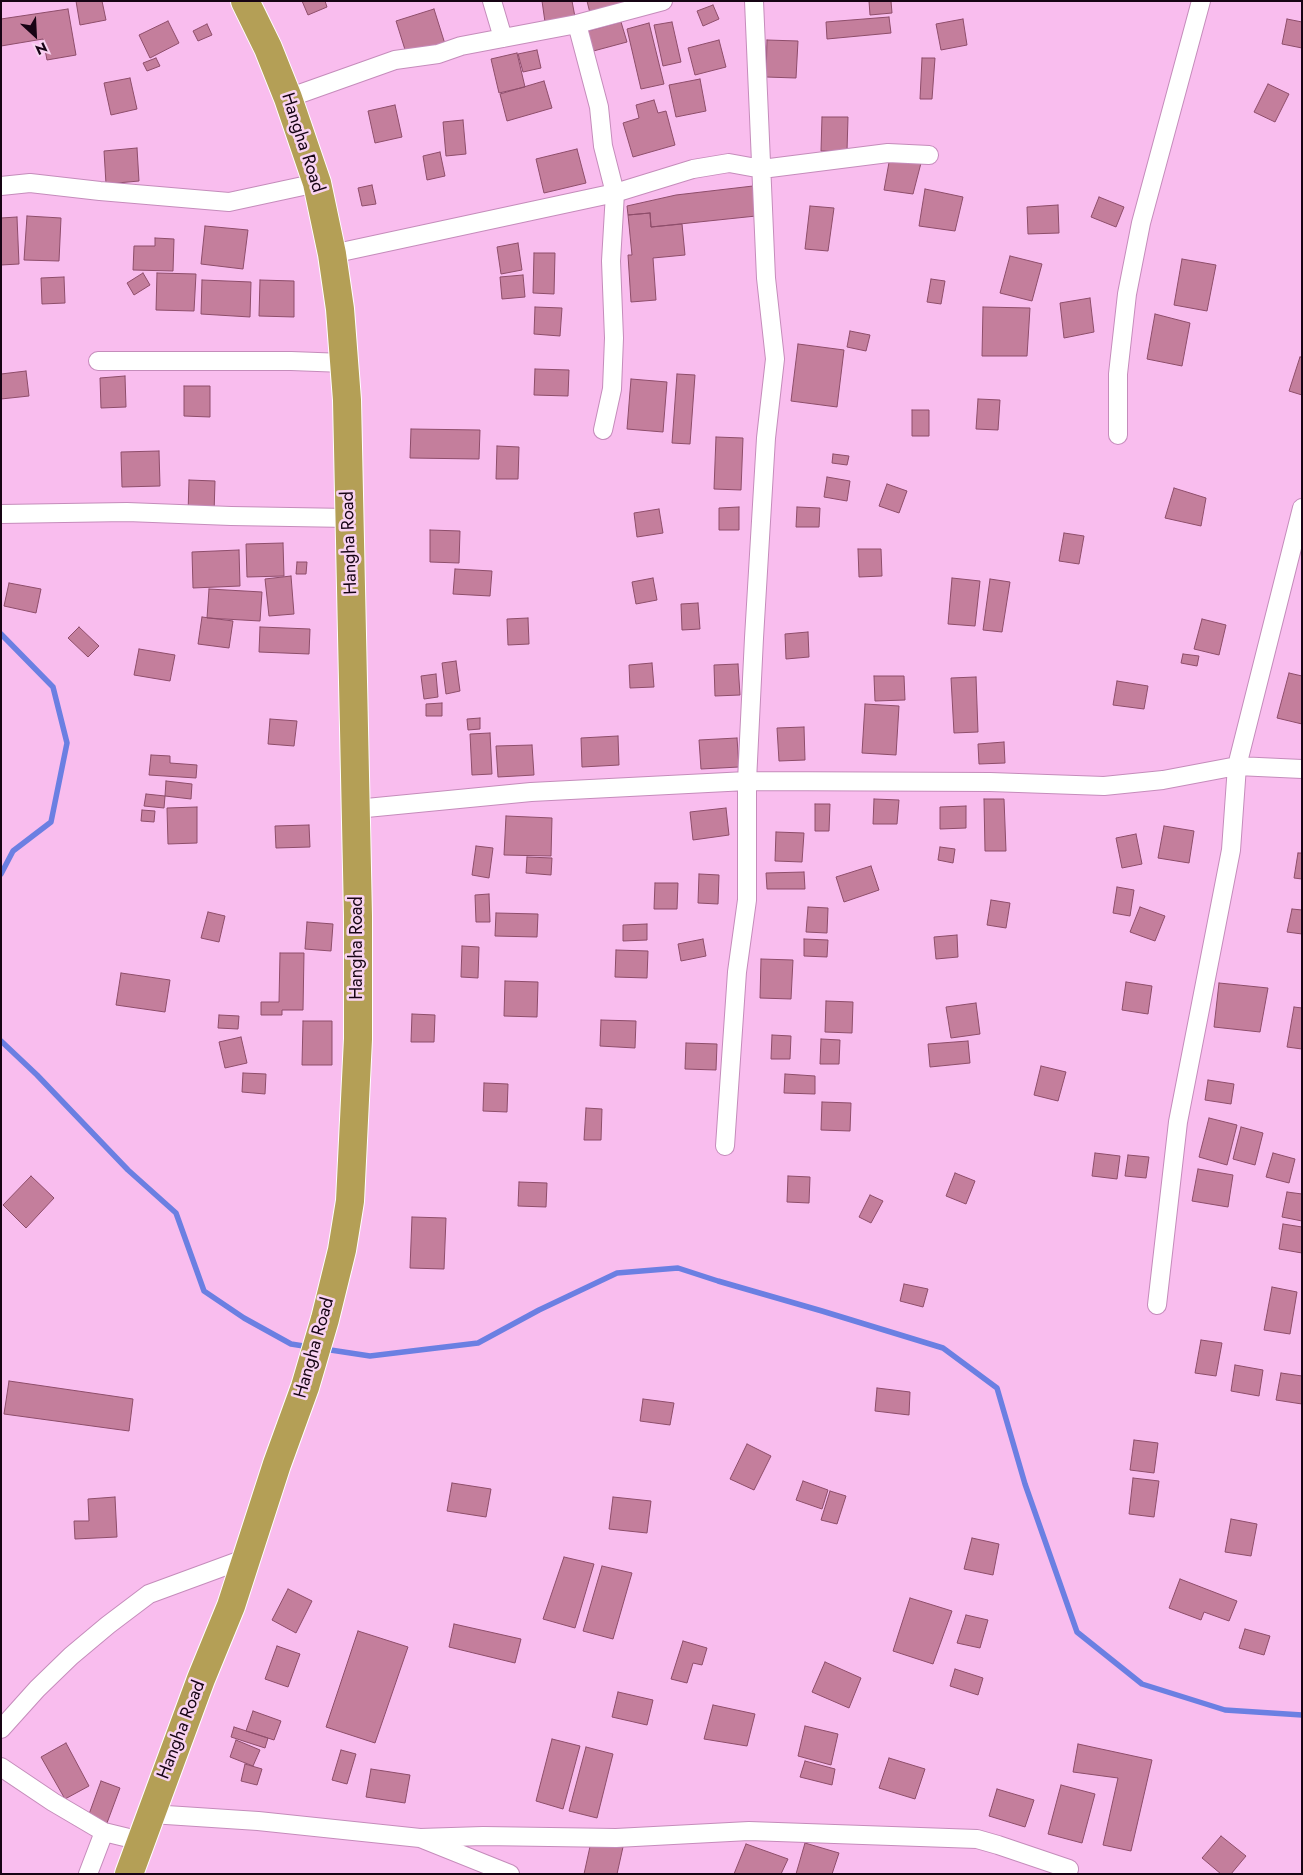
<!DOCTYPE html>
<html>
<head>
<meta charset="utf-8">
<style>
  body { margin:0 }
  #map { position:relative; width:1303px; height:1875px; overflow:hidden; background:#f9bdee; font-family:Jost,sans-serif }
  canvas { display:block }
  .frame { position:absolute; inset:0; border:2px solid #170414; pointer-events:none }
  .north { position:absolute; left:10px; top:10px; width:50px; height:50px; -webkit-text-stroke:4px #f8d3f1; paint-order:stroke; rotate:155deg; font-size:14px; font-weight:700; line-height:20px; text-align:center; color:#170414 }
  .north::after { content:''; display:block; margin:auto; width:18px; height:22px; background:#170414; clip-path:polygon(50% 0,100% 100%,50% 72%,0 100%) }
</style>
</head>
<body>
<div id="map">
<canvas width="1303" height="1875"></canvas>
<div class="frame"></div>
<div class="north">N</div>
</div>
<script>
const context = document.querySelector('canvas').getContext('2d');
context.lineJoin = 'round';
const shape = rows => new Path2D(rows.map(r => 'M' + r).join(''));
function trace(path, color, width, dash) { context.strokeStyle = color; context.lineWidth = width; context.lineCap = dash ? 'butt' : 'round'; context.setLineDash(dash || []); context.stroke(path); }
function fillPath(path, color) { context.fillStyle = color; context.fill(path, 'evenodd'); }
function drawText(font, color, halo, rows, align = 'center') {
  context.font = font + ' Jost,sans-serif'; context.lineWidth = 5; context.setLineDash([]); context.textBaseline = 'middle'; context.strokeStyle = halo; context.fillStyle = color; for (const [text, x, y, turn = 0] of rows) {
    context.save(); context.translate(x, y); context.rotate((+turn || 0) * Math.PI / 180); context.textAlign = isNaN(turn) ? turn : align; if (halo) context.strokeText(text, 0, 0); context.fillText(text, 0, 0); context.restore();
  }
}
const stream = shape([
  [1,634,53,687,67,743,51,822,13,851,1,874],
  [1,1041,37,1075,128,1170,176,1213,204,1291,244,1318,291,1344,310,1347],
  [324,1349,370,1356,478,1343,539,1310,617,1273,678,1268,718,1281,822,1311,943,1348,997,1388,1025,1484,1077,1632,1142,1684,1225,1710,1302,1715]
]);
const building = shape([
  [76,1,102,1,106,20,80,25,76,1],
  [302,1,325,1,327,7,308,15,302,1],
  [542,1,572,1,575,17,545,22,542,1],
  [587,1,637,1,591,17,587,1],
  [869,1,891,1,892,13,870,15,869,1],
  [713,5,719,19,703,26,697,11,713,5],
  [68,9,76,55,47,60,43,39,1,46,1,19,68,9],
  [434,9,445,44,407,56,396,21,434,9],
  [889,17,891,33,827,39,826,22,889,17],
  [963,19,967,45,941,50,936,24,963,19],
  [1287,19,1302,22,1302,48,1282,44,1287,19],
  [168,21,179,43,150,58,139,35,168,21],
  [621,22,627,42,586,53,581,33,621,22],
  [672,22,681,62,663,66,654,25,672,22],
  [649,23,664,84,641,89,627,29,649,23],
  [207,24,212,35,198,41,193,31,207,24],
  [719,40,726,67,695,75,688,48,719,40],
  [767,40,798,41,796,78,766,77,767,40],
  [537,50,541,68,523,72,518,54,537,50],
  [517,53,525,87,499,93,491,59,517,53],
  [156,58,160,66,147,71,143,63,156,58],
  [922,58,935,58,932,99,920,99,922,58],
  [130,78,137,109,111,115,104,83,130,78],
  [700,79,706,111,676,117,669,85,700,79],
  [544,81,552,108,507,121,500,94,544,81],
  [1268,84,1289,94,1275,122,1254,112,1268,84],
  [654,100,658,113,666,111,675,145,633,157,623,123,639,118,636,105,654,100],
  [395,105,402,137,375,143,368,111,395,105],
  [822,117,848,117,847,151,821,151,822,117],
  [463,120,466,154,446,156,443,122,463,120],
  [137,148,139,181,106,184,104,151,137,148],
  [577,149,586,183,544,193,536,159,577,149],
  [440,152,445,176,427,180,423,156,440,152],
  [890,157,921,163,913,194,884,190,890,157],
  [372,185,376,204,362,206,358,188,372,185],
  [753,186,756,216,651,227,650,213,628,215,627,206,676,195,753,186],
  [925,189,963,197,955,231,919,226,925,189],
  [1099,197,1124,207,1116,227,1091,217,1099,197],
  [1058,205,1059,233,1028,234,1027,207,1058,205],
  [810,206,834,208,828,251,805,249,810,206],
  [650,213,651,227,682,224,685,255,653,258,656,300,631,302,628,255,632,255,628,215,650,213],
  [27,216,61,218,59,261,24,260,27,216],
  [17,217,19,264,1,265,1,218,17,217],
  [205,226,248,230,243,269,201,264,205,226],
  [155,238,174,239,173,271,133,270,134,246,155,246,155,238],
  [518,243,522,270,501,274,497,247,518,243],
  [534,253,555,253,554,294,533,293,534,253],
  [1010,256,1042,264,1032,301,1000,293,1010,256],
  [1182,259,1216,265,1207,311,1174,305,1182,259],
  [143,273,150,285,134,295,127,283,143,273],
  [157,273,196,274,194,311,156,310,157,273],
  [523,275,525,297,502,299,500,277,523,275],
  [64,277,65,303,42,304,41,278,64,277],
  [931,279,945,281,941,304,927,302,931,279],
  [202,280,251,282,250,317,201,314,202,280],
  [260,280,294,281,294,317,259,316,260,280],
  [1090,298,1094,332,1064,338,1060,303,1090,298],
  [535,307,562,308,560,336,534,334,535,307],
  [983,307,1030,308,1027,356,982,356,983,307],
  [1155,314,1190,323,1182,366,1147,359,1155,314],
  [850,331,870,335,866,351,847,347,850,331],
  [798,344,844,350,837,407,791,401,798,344],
  [1300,357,1302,357,1302,395,1289,391,1300,357],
  [535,369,569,370,568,396,534,395,535,369],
  [26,371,29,396,1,399,1,374,26,371],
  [677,374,695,375,690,444,672,443,677,374],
  [125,376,126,407,101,408,100,378,125,376],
  [631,379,667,382,663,432,627,429,631,379],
  [184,386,210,386,210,417,184,416,184,386],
  [978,399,1000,400,998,430,976,429,978,399],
  [912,410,929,410,929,436,912,436,912,410],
  [411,429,480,430,479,459,410,458,411,429],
  [716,437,743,438,741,490,714,489,716,437],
  [497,446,519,447,518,479,496,479,497,446],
  [159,451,160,486,122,487,121,452,159,451],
  [833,454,849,456,847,465,832,463,833,454],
  [827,477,850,481,847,501,824,497,827,477],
  [189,480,215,481,214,514,188,514,189,480],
  [887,484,907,491,899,513,879,506,887,484],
  [1174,488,1206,498,1201,526,1165,518,1174,488],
  [739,507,739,530,719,530,719,508,739,507],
  [797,507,820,508,819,527,796,527,797,507],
  [659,509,663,533,637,537,634,513,659,509],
  [430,530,460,531,459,563,430,562,430,530],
  [1064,533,1084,536,1079,564,1059,561,1064,533],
  [283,543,284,576,247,577,246,544,283,543],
  [858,549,881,549,882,576,859,577,858,549],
  [239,550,240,586,193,588,192,552,239,550],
  [297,562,307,562,306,574,296,574,297,562],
  [455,569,492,571,490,596,453,594,455,569],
  [291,576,294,614,269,616,265,579,291,576],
  [653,578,657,600,636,604,632,582,653,578],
  [952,578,980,581,975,626,948,624,952,578],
  [990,579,1010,582,1002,632,983,630,990,579],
  [9,583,41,589,36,613,4,606,9,583],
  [209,589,262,592,260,621,207,618,209,589],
  [698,603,700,629,682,630,681,604,698,603],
  [202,617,233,621,229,648,198,644,202,617],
  [528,618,529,644,508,645,507,619,528,618],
  [1202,619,1226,625,1219,655,1194,649,1202,619],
  [79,627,99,646,88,657,68,638,79,627],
  [260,627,310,629,309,654,259,652,260,627],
  [808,632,809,657,786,659,785,634,808,632],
  [139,649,175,655,170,681,134,675,139,649],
  [1183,654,1199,656,1197,666,1181,663,1183,654],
  [456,661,460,691,446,694,442,663,456,661],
  [652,663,654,687,630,688,629,665,652,663],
  [738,664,740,695,715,696,714,665,738,664],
  [1289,673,1302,676,1302,724,1277,718,1289,673],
  [436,674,438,697,424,699,421,676,436,674],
  [874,676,904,676,905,700,875,701,874,676],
  [976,677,978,732,954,733,951,678,976,677],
  [1117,681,1148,686,1144,709,1113,705,1117,681],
  [442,703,442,716,426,716,426,704,442,703],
  [865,704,899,706,896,755,862,753,865,704],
  [480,718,480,729,468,730,467,719,480,718],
  [270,719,297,721,294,746,268,744,270,719],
  [804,727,805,760,779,761,777,728,804,727],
  [490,733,492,774,472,775,470,734,490,733],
  [618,736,619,765,582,767,581,738,618,736],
  [737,738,739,767,701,769,699,740,737,738],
  [1004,742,1005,763,979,764,978,744,1004,742],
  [532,745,534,775,498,777,496,746,532,745],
  [151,755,170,756,170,763,197,765,196,778,149,775,151,755],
  [166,781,192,784,191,799,165,796,166,781],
  [146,794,165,796,164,808,144,806,146,794],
  [874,799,899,800,897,824,873,824,874,799],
  [984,799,1004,799,1006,851,985,851,984,799],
  [815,804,830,804,829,831,815,831,815,804],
  [966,806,966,828,940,829,940,807,966,806],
  [197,807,197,843,168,844,167,808,197,807],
  [726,808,729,835,693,840,690,812,726,808],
  [142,810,155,811,154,822,141,821,142,810],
  [506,816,552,818,551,856,504,855,506,816],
  [309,825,310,847,276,848,275,826,309,825],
  [1164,826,1194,831,1189,863,1158,858,1164,826],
  [776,832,804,833,802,862,775,861,776,832],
  [1136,834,1142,864,1122,868,1116,838,1136,834],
  [476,846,493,848,489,878,472,875,476,846],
  [940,847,955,849,953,863,938,860,940,847],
  [1298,853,1302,853,1302,879,1294,878,1298,853],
  [527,857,552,858,551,875,526,873,527,857],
  [871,866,879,890,844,902,836,877,871,866],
  [804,872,805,889,767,889,766,873,804,872],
  [699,874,719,875,718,904,698,903,699,874],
  [655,883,678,883,677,909,654,909,655,883],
  [1117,887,1134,890,1130,916,1113,913,1117,887],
  [489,894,490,922,476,922,475,895,489,894],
  [991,900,1010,903,1006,928,987,925,991,900],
  [808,907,828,908,827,933,806,932,808,907],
  [1140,907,1165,916,1155,941,1130,932,1140,907],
  [1292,909,1302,910,1302,934,1287,932,1292,909],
  [208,912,225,916,219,942,201,938,208,912],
  [496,913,538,914,537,937,495,936,496,913],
  [307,922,333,924,331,951,305,949,307,922],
  [647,924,647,940,623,941,623,925,647,924],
  [957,935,958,957,936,959,934,937,957,935],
  [703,939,706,956,681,961,678,944,703,939],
  [804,939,828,940,827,957,804,956,804,939],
  [462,946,479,947,478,978,461,977,462,946],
  [616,950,648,951,647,978,615,977,616,950],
  [280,953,304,953,303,1010,282,1010,282,1015,261,1015,261,1002,279,1002,280,953],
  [761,959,793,960,791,999,760,998,761,959],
  [121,973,170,980,165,1012,116,1005,121,973],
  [505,981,538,982,537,1017,504,1016,505,981],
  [1126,982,1152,986,1148,1014,1122,1010,1126,982],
  [1219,983,1268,988,1260,1032,1214,1027,1219,983],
  [826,1001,853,1002,852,1033,825,1032,826,1001],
  [976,1003,980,1034,951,1038,946,1007,976,1003],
  [1294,1007,1302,1008,1302,1049,1287,1047,1294,1007],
  [412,1014,435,1015,434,1042,411,1042,412,1014],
  [219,1015,239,1016,238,1029,218,1028,219,1015],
  [601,1020,636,1021,635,1048,600,1046,601,1020],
  [303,1021,332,1021,332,1065,302,1065,303,1021],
  [772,1035,791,1036,790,1059,771,1059,772,1035],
  [241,1037,247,1063,225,1068,219,1042,241,1037],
  [821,1039,840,1040,839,1064,820,1064,821,1039],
  [968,1041,970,1063,930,1067,928,1044,968,1041],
  [686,1043,717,1044,716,1070,685,1069,686,1043],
  [1041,1066,1066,1072,1058,1101,1034,1095,1041,1066],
  [243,1073,266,1074,265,1094,242,1092,243,1073],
  [785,1074,815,1076,815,1094,784,1093,785,1074],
  [1208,1080,1234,1084,1231,1104,1205,1100,1208,1080],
  [484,1083,508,1084,507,1112,483,1111,484,1083],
  [822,1102,851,1103,850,1131,821,1130,822,1102],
  [586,1108,602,1109,601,1140,584,1140,586,1108],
  [1209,1118,1237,1125,1227,1165,1199,1157,1209,1118],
  [1241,1127,1263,1133,1255,1165,1233,1159,1241,1127],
  [1095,1153,1120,1156,1117,1179,1092,1176,1095,1153],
  [1273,1153,1295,1159,1289,1183,1266,1177,1273,1153],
  [1128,1155,1149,1157,1146,1178,1125,1176,1128,1155],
  [1198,1169,1233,1175,1228,1207,1192,1201,1198,1169],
  [955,1173,975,1181,966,1204,946,1196,955,1173],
  [31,1176,54,1198,26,1228,3,1205,31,1176],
  [788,1176,810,1177,809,1203,787,1202,788,1176],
  [519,1182,547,1183,546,1207,518,1206,519,1182],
  [1287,1192,1302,1194,1302,1221,1282,1217,1287,1192],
  [870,1195,883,1201,871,1223,859,1217,870,1195],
  [412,1217,446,1218,444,1269,410,1268,412,1217],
  [1283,1224,1302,1227,1302,1253,1279,1249,1283,1224],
  [904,1284,928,1289,923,1307,900,1301,904,1284],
  [1272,1287,1297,1292,1290,1334,1264,1330,1272,1287],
  [1201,1340,1222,1343,1216,1376,1195,1373,1201,1340],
  [1235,1365,1263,1370,1259,1396,1231,1391,1235,1365],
  [1281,1373,1302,1376,1302,1404,1276,1400,1281,1373],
  [9,1381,133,1399,129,1431,4,1414,9,1381],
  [877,1388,910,1392,909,1415,875,1411,877,1388],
  [643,1399,674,1403,670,1425,640,1421,643,1399],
  [1134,1440,1158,1443,1154,1473,1130,1470,1134,1440],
  [747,1444,771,1456,754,1490,730,1479,747,1444],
  [1133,1478,1159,1481,1154,1517,1129,1514,1133,1478],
  [803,1481,828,1490,822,1509,796,1500,803,1481],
  [452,1483,491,1489,486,1517,447,1511,452,1483],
  [830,1491,846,1496,837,1524,821,1520,830,1491],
  [115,1497,117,1537,75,1539,74,1521,89,1521,88,1499,115,1497],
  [613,1497,651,1501,647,1533,609,1529,613,1497],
  [1231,1519,1257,1524,1251,1556,1225,1552,1231,1519],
  [972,1538,999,1544,993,1575,964,1569,972,1538],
  [564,1557,594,1564,575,1628,543,1619,564,1557],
  [602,1566,632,1573,613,1639,583,1631,602,1566],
  [1180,1579,1237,1601,1229,1621,1204,1612,1201,1620,1169,1608,1180,1579],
  [288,1589,312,1601,296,1633,272,1620,288,1589],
  [910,1598,952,1611,933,1664,893,1651,910,1598],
  [966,1615,988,1620,980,1648,957,1643,966,1615],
  [454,1624,521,1639,515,1663,449,1647,454,1624],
  [1245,1629,1270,1636,1264,1655,1239,1648,1245,1629],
  [358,1631,408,1647,375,1743,326,1727,358,1631],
  [683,1641,707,1648,702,1665,693,1663,687,1683,671,1679,683,1641],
  [277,1646,300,1654,288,1687,265,1679,277,1646],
  [825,1662,861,1678,849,1708,812,1692,825,1662],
  [955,1669,983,1678,978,1695,950,1686,955,1669],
  [618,1692,653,1700,647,1725,612,1717,618,1692],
  [713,1705,755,1714,747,1746,704,1739,713,1705],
  [253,1711,281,1721,274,1740,246,1731,253,1711],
  [805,1726,838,1734,831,1765,798,1756,805,1726],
  [234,1727,268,1738,265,1748,231,1737,234,1727],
  [552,1739,580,1746,563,1809,536,1801,552,1739],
  [236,1740,260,1750,253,1766,230,1757,236,1740],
  [66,1743,89,1786,65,1799,41,1757,66,1743],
  [1078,1744,1152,1760,1131,1851,1103,1845,1118,1778,1073,1772,1078,1744],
  [586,1747,613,1754,597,1818,569,1811,586,1747],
  [341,1750,356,1754,347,1784,332,1780,341,1750],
  [889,1758,925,1769,915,1799,879,1788,889,1758],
  [805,1761,835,1769,832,1785,800,1777,805,1761],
  [245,1764,262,1769,257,1785,241,1781,245,1764],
  [371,1769,410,1775,405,1803,366,1797,371,1769],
  [101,1781,120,1788,107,1823,88,1817,101,1781],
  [1061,1785,1095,1794,1082,1843,1048,1834,1061,1785],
  [997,1789,1034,1800,1025,1827,989,1816,997,1789],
  [1221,1836,1246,1856,1231,1874,1221,1874,1202,1858,1221,1836],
  [591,1842,623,1847,617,1874,584,1874,591,1842],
  [805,1843,839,1853,832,1874,796,1874,805,1843],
  [746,1844,788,1859,781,1874,734,1874,746,1844]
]);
const minor = shape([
  [492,1,503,38],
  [577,24,599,107,603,146,615,193,611,261,614,338,612,389,603,430],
  [288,98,395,60,438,54,461,46,577,24,663,1],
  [1,186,30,183,100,191,229,202,317,183],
  [332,254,615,193,693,169,729,163,762,169,888,153,929,155],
  [98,361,291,361,344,363],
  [1118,435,1118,374,1127,294,1141,223,1201,1],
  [1,514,127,512,231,516,349,518],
  [356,809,531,792,747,781,990,782,1104,786,1163,780,1237,766,1302,769],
  [725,1146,737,972,747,900,747,781,754,638,766,438,775,359,766,278,754,1],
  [1157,1305,1178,1122,1231,850,1237,766,1302,508],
  [1,1729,37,1689,71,1656,108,1625,149,1594,247,1558],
  [1,1767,53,1802,104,1832,141,1841],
  [151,1814,258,1821,420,1838,510,1874],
  [420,1838,483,1836,616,1838,749,1831,977,1839,998,1845,1069,1869],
  [88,1874,104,1832]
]);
const trunk = shape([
  [129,1874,201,1679,231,1606,277,1464,305,1387,325,1319,342,1250,350,1201,358,1039,358,916,347,400,340,309,332,254,317,183,288,98,268,48,245,1]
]);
const streetNames = [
  ["Hangha Road",302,143,72],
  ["Hangha Road",350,543,-92],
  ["Hangha Road",358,948,-90],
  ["Hangha Road",315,1348,-74],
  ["Hangha Road",182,1730,-69]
];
trace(stream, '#6b7fe2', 5.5);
fillPath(building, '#c47e9c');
trace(building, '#8e4d6a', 1);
trace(minor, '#c58cbb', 20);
trace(trunk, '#fff', 30);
trace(minor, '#fff', 18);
trace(trunk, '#b49f56', 28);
drawText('18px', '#170414', '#f8d3f1', streetNames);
</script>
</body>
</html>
